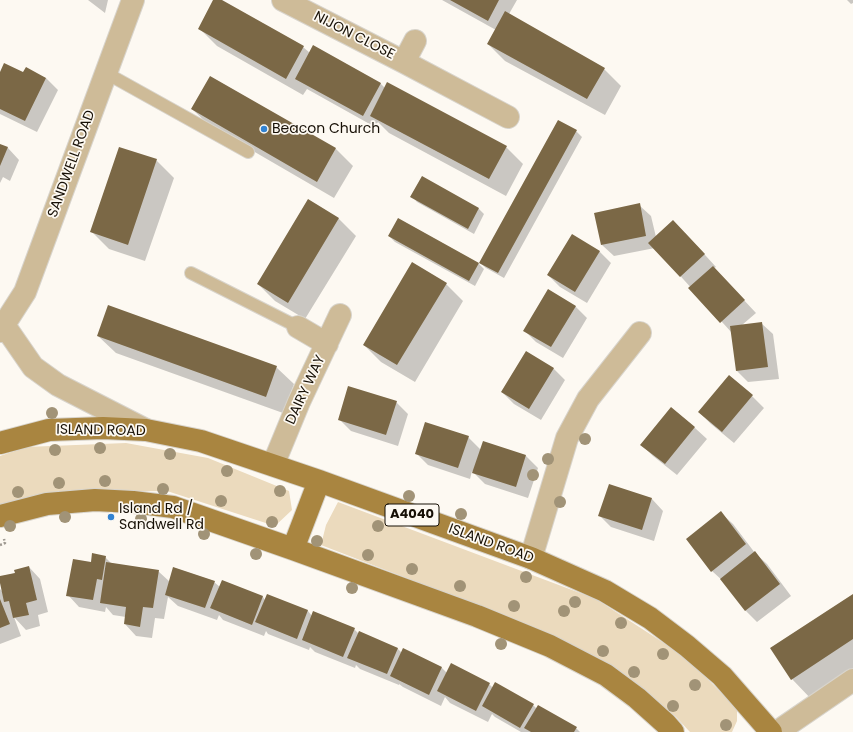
<!DOCTYPE html>
<html>
<head>
<meta charset="utf-8">
<style>
  body { margin:0 }
  canvas { display:block; background:#fdf9f2 }
</style>
</head>
<body>
<canvas width="853" height="732"></canvas>
<script>
const context = document.querySelector('canvas').getContext('2d');
context.lineJoin = 'round';
function fillPath(path, color) { context.fillStyle = color; context.fill(path, 'evenodd'); }
const shape = rows => new Path2D(rows.map(r => 'M' + r).join(''));
function trace(path, color, width, dash) { context.strokeStyle = color; context.lineWidth = width; context.lineCap = dash ? 'butt' : 'round'; context.setLineDash(dash || []); context.stroke(path); }
function drawText(font, color, halo, rows, align = 'center') {
  context.font = font + ' Poppins,sans-serif'; context.lineWidth = 3.5; context.setLineDash([]); context.textBaseline = 'middle'; context.strokeStyle = halo; context.fillStyle = color; for (const [text, x, y, turn = 0] of rows) {
    context.save(); context.translate(x, y); context.rotate((+turn || 0) * Math.PI / 180); context.textAlign = isNaN(turn) ? turn : align; if (halo) context.strokeText(text, 0, 0); context.fillText(text, 0, 0); context.restore();
  }
}
const green = shape([
  [126,443,208,458,289,491,292,510,275,526,167,491,55,492,0,506,0,456,26,447],
  [338,502,596,599,687,658,737,709,737,721,732,732,690,732,675,716,606,662,515,620,321,545,326,525]
]);
const shadow = shape([
  [88,0,108,0,105,13],
  [214,0,220,0,303,47,310,53,380,83,385,88,506,147,523,164,506,196,389,133,378,122,375,127,307,89,303,95,217,46,200,29],
  [442,0,517,0,509,14,604,69,621,86,605,115,505,61,488,44,496,30],
  [847,0,853,0,853,3,851,4],
  [26,69,46,78,58,90,37,132,0,114,0,75,24,74],
  [211,77,336,149,353,166,334,198,210,126,192,109],
  [576,131,582,137,504,278,486,268,480,263],
  [0,145,8,148,19,160,10,181,3,177,0,183],
  [156,160,174,178,145,261,109,249,92,232],
  [412,196,479,209,484,214,474,234,417,202],
  [308,200,339,219,356,236,305,319,275,301,258,284],
  [639,205,651,216,656,237,685,233,716,267,714,268,756,313,742,325,761,323,773,334,779,379,748,382,737,371,732,333,655,248,614,256,602,245],
  [389,236,479,264,484,269,475,286,395,242],
  [599,251,611,263,587,303,560,287,548,275],
  [446,284,463,301,415,382,381,362,364,345],
  [575,306,587,318,563,358,536,342,524,330],
  [98,336,276,367,294,384,283,413,116,353],
  [553,368,565,380,541,420,514,404,502,392],
  [752,396,764,408,734,443,711,424,699,412],
  [396,402,408,414,398,446,351,431,339,419],
  [671,409,695,428,707,439,677,475,653,456,642,445],
  [468,437,481,450,484,442,526,456,538,468,528,498,485,484,472,471,470,479,428,465,416,453],
  [652,499,663,511,654,541,611,527,599,515],
  [721,513,733,524,755,553,767,564,791,596,757,622,746,611,724,582,712,571],
  [105,557,112,564,158,571,170,582,214,582,220,587,222,581,263,597,265,600,267,595,308,611,312,616,354,629,359,634,397,648,402,653,403,649,442,668,447,673,489,684,493,688,533,705,537,709,576,728,580,732,521,732,495,717,492,714,488,722,450,703,445,697,441,706,403,687,399,684,399,685,360,669,356,665,355,668,315,652,310,647,309,650,268,634,266,631,264,636,223,620,219,615,217,620,178,606,168,597,164,619,155,618,152,638,136,636,125,624,126,617,113,615,106,607,105,612,79,607,68,595,92,563],
  [29,567,40,579,48,612,38,615,40,626,26,630,14,617,21,636,0,644,0,589,3,592,0,577,16,573],
  [853,595,853,675,813,701,792,679]
]);
const building = shape([
  [213,0,222,0,304,46,286,79,198,29],
  [450,0,499,0,488,21],
  [505,11,605,68,587,99,487,44],
  [313,45,381,83,363,116,295,79],
  [4,63,23,72,26,67,46,78,25,121,0,109,0,72],
  [210,76,336,148,317,182,191,109],
  [387,82,507,146,489,179,370,116],
  [558,120,577,130,498,273,479,263],
  [0,144,8,147,0,166],
  [119,147,157,159,128,245,90,232],
  [422,176,479,208,468,229,410,197],
  [308,199,339,218,288,303,257,284],
  [640,203,646,236,601,245,594,213],
  [398,218,479,263,469,281,388,236],
  [673,220,705,254,680,277,648,243],
  [572,234,600,251,575,292,547,275],
  [412,262,447,283,397,365,363,345],
  [713,266,745,300,720,323,688,288],
  [548,289,576,306,551,347,523,331],
  [108,305,277,366,266,397,97,336],
  [762,322,768,367,736,371,730,326],
  [526,351,554,368,529,409,501,392],
  [729,375,753,395,722,432,698,412],
  [348,386,397,401,386,435,338,420],
  [671,407,695,427,665,464,640,445],
  [425,422,469,436,458,468,415,454],
  [483,441,526,455,516,487,472,473],
  [609,484,652,498,642,530,598,516],
  [721,511,746,544,711,572,686,539],
  [755,551,780,584,745,611,720,579],
  [92,553,106,556,102,580,97,579,93,600,66,596,73,559,91,562],
  [106,562,159,570,153,608,143,607,140,627,124,624,126,607,100,603],
  [29,566,37,600,26,603,29,615,13,618,9,601,4,602,0,583,0,576,15,573,14,570],
  [173,567,215,581,205,608,165,595],
  [222,580,263,596,252,625,210,608],
  [267,594,308,610,297,639,255,622],
  [853,594,853,639,791,680,770,648],
  [0,599,10,624,0,628],
  [313,611,355,628,343,657,302,640],
  [359,631,398,648,387,674,347,658],
  [403,648,442,667,429,695,390,676],
  [451,663,490,683,476,711,437,691],
  [495,682,534,704,520,728,482,706],
  [538,705,577,727,574,732,531,732,524,728]
]);
const path = shape([
  [0,545,5,543,4,539]
]);
const service = shape([
  [106,73,248,152],
  [191,273,298,327]
]);
const minor = shape([
  [283,0,404,62,508,117],
  [404,62,415,41],
  [298,327,327,344],
  [273,465,299,402,340,315],
  [531,558,567,438,588,399,640,333],
  [777,732,853,680]
]);
const tertiary = shape([
  [4,325,33,367,58,385,146,430],
  [0,331,25,292,133,0]
]);
const primary = shape([
  [0,443,49,430,103,428,146,430,201,441,319,481,531,558,605,591,650,618,687,646,722,676,771,732],
  [0,516,47,504,95,500,133,502,173,507,293,549,477,616,550,646,606,675,637,698,666,724,673,732],
  [293,549,319,481]
]);
const trees = [
  [52,413],
  [585,439],
  [100,448],
  [55,450],
  [170,454],
  [548,459],
  [227,471],
  [533,475],
  [105,481],
  [59,483],
  [163,489],
  [280,491],
  [18,492],
  [409,496],
  [221,501],
  [560,502],
  [461,514],
  [65,517],
  [141,519],
  [272,522],
  [10,526],
  [378,526],
  [204,534],
  [317,541],
  [256,554],
  [368,555],
  [412,569],
  [526,577],
  [460,586],
  [352,588],
  [575,602],
  [514,606],
  [564,611],
  [621,623],
  [501,644],
  [603,651],
  [663,654],
  [634,672],
  [695,685],
  [673,706],
  [726,725]
];
const markers = [
  [264,129,4,"#3283d2"],
  [111,517,4,"#3283d2"]
];
const shields = [
  [412,515,54]
];
const shieldNames = [
  ["A4040",412,515]
];
const streetNames = [
  ["NIJON CLOSE",354,36,27],
  ["SANDWELL ROAD",72,164,-70],
  ["DAIRY WAY",306,390,-65],
  ["ISLAND ROAD",101,431,1],
  ["ISLAND ROAD",491,544,20]
];
const poiNames = [
  ["Beacon Church",272,129],
  ["Island Rd /",119,509],
  ["Sandwell Rd",119,525]
];
fillPath(green, '#ebdabd');
fillPath(shadow, '#0003');
fillPath(building, '#7b6846');
trace(service, '#d8d4cc', 14);
trace(minor, '#d8d4cc', 24);
trace(tertiary, '#d8d4cc', 24);
trace(primary, '#d8d4cc', 24);
trace(path, '#9e9991', 2.5, [2, 2]);
trace(service, '#cebb98', 12);
trace(minor, '#cebb98', 22);
trace(tertiary, '#cebb98', 22);
trace(primary, '#a98540', 22);
context.fillStyle = '#a19377';
for (const [x, y] of trees) { context.beginPath(); context.arc(x, y, 6, 0, 2 * Math.PI); context.fill(); }
for (const [x, y, r, color] of markers) { const dot = new Path2D(); dot.arc(x, y, r, 0, 2 * Math.PI); context.fillStyle = color; context.fill(dot); trace(dot, '#fdf9f2', 1.5); }
for (const [x, y, w] of shields) { const box = new Path2D(); box.roundRect(x - w / 2, y - 11, w, 22, 3); context.fillStyle = '#fdf9f2'; context.fill(box); trace(box, '#171006', 1); }
drawText('bold 13px', '#171006', null, shieldNames);
drawText('14px', '#171006', '#fdf9f2', streetNames);
drawText('14px', '#171006', '#fdf9f2', poiNames, 'left');
</script>
</body>
</html>
